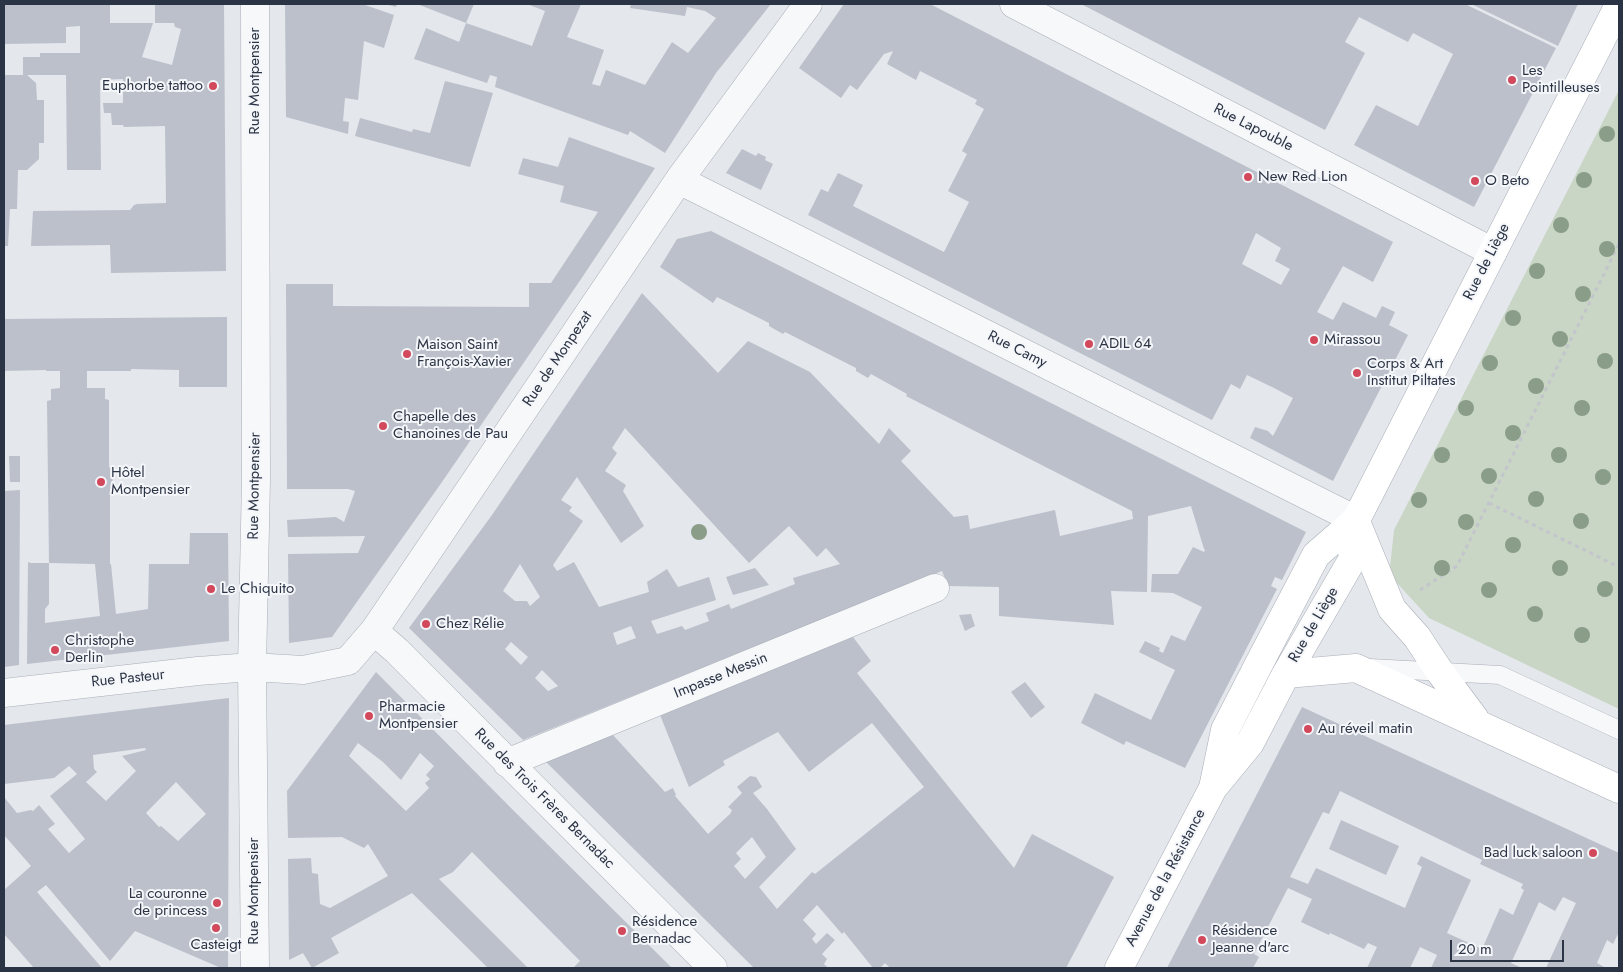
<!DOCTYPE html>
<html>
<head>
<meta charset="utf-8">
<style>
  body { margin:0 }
  #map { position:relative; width:1623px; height:972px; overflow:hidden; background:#e4e7ec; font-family:Jost,sans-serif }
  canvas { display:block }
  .frame { position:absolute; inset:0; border:5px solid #2b3445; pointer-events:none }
  .scale { position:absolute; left:1450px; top:940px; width:114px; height:22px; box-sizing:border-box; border:2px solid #2b3445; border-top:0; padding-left:6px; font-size:15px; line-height:18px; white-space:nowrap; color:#2b3445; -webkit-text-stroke:4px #f4f6f9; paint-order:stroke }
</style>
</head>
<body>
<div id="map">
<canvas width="1623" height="972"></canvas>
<div class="frame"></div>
<div class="scale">20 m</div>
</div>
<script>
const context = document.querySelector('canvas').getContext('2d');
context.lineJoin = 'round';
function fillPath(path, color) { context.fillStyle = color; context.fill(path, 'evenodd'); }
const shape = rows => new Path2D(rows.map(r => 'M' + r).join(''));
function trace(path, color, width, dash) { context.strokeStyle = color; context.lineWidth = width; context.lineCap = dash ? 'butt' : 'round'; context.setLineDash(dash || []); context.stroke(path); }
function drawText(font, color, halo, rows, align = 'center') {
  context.font = font + ' Jost,sans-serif'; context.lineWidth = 4; context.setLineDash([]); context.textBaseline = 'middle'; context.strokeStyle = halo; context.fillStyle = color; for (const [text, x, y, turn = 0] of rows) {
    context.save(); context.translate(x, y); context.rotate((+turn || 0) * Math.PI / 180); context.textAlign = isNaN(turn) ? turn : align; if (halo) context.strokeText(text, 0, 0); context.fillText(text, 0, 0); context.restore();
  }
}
const green = shape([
  [1619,90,1619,709,1429,618,1396,582,1390,567,1394,530]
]);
const building = shape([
  [4,4,110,4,110,23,153,23,142,57,172,65,181,29,175,27,174,23,155,23,155,4,224,4,226,271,111,273,110,245,31,246,33,211,130,210,134,205,137,204,166,203,165,126,124,127,123,125,112,125,111,113,104,113,103,103,123,103,123,79,100,80,101,170,67,170,66,75,27,75,36,83,37,100,44,100,44,143,39,143,39,159,27,170,18,170,17,209,10,209,8,246,4,246,4,75,23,75,23,57,40,57,40,53,80,53,80,26,66,27,66,43,4,44],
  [285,4,362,4,394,15,384,48,364,41,358,100,345,98,343,121,349,122,348,134,286,117],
  [385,4,397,4,396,7],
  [417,4,474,4,466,23,532,46,545,11,527,4,581,4,567,37,604,50,592,84,600,86,606,70,645,85,672,42,688,53,716,18,705,11,687,7,685,16,630,8,631,4,771,4,716,73,665,153,630,131,628,135,495,87,497,77,490,75,487,83,414,59,426,28,459,42,466,23],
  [844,4,930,4,1393,242,1373,282,1343,266,1317,312,1333,320,1343,302,1376,318,1382,306,1395,312,1389,325,1408,335,1333,481,1250,438,1255,427,1268,431,1273,436,1293,398,1274,388,1247,375,1240,389,1231,384,1212,420,808,215,821,189,828,192,838,173,863,185,853,206,944,252,969,202,948,191,967,154,962,151,984,109,975,104,977,100,920,71,916,80,887,64,893,51,884,54,857,90,850,85,841,98,799,68],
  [1256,233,1281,248,1275,261,1290,269,1281,285,1242,264],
  [1081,4,1465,4,1556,48,1474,207,1354,145,1376,105,1418,126,1453,54,1413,33,1408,42,1359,17,1345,42,1365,53,1325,130],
  [1471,4,1578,4,1558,46],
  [445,81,493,93,470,167,355,136,360,118,412,132,413,129,430,133],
  [569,137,655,168,579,282,442,482,332,637,289,643,288,554,358,553,365,536,288,537,287,520,336,517,344,522,355,491,348,489,287,489,286,284,333,284,333,306,529,307,529,283,551,283,598,212,560,202,564,186,518,174,523,158,558,167],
  [742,149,756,156,758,153,766,157,765,160,773,164,761,190,726,173],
  [711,231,1306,532,1282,580,1275,577,1271,586,1277,589,1185,768,1126,741,1124,745,1081,723,1095,693,1151,720,1175,670,1139,652,1145,641,1160,648,1159,651,1163,653,1171,635,1185,641,1202,607,1173,593,1151,592,1152,574,1178,574,1193,547,1204,552,1205,550,1204,549,1191,506,1148,516,1147,592,1111,591,1114,625,999,616,999,587,948,586,942,571,523,740,409,628,492,515,642,293,718,373,748,341,810,372,879,444,889,428,911,451,901,461,954,517,968,515,970,529,1055,510,1060,536,1133,519,1132,511,906,396,907,394,871,374,868,378,856,371,856,368,785,332,783,334,769,326,769,323,717,297,713,303,660,267,677,239],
  [625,428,749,563,789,526,817,557,826,548,840,564,793,578,795,584,731,609,729,604,706,613,709,621,685,630,682,626,657,634,651,621,716,600,709,577,678,587,667,569,647,582,649,592,599,607,574,562,557,571,553,565,583,521,569,511,572,507,561,500,577,477,621,543,644,526,623,491,626,485,605,471,617,453,612,448],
  [520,564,540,597,530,606,527,601,515,601,503,591],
  [631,626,636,638,617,645,613,633],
  [511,642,528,657,521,665,505,649],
  [542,670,558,686,548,691,535,678],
  [227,317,227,387,179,387,179,370,131,369,131,371,87,371,87,388,105,388,105,399,109,400,109,467,112,469,113,496,110,496,110,564,111,564,116,614,148,609,149,564,189,564,190,533,228,533,229,641,27,664,28,562,31,563,49,563,47,401,51,400,51,389,60,388,60,371,46,371,46,370,4,371,4,319],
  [49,563,95,564,100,616,45,623,45,609,49,604],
  [9,456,20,456,20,482,10,482],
  [20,490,19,665,4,667,4,491],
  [755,568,769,585,733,595,726,577],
  [971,614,975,626,965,631,959,615],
  [853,637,871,661,857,673,1014,868,1032,834,1114,877,1066,968,890,968,885,963,880,968,873,968,844,932,842,934,817,905,803,920,816,934,812,939,816,944,827,933,835,940,822,954,827,959,824,964,828,968,754,968,545,761,613,735,665,792,673,788,676,795,675,796,708,834,730,814,732,810,728,807,742,793,737,787,750,776,756,777,762,787,753,793,767,809,796,849,759,887,777,909,812,872,815,874,924,787,872,723,809,772,778,732,723,761,725,765,689,787,660,715],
  [752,837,766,857,745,879,734,866,741,859,736,853],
  [376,672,513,810,672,968,573,968,580,961,472,852,453,872,439,879,528,968,488,968,412,893,331,938,339,953,312,968,303,953,289,960,288,859,311,858,312,873,318,874,320,904,330,908,388,876,368,844,364,848,342,837,288,838,287,791],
  [358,743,383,762,401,780,420,753,434,766,426,775,430,779,425,783,429,788,406,811,349,756],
  [1025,682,1045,707,1031,718,1011,692],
  [229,698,228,968,221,968,135,931,110,961,46,885,37,892,102,968,34,968,4,934,4,890,31,866,4,835,4,797,17,813,31,810,33,811,39,805,55,824,48,829,69,853,85,839,50,796,77,774,69,766,54,778,4,784,4,725],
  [145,748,146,750,122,756,136,771,106,801,86,782,97,772,94,769,93,755],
  [176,782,206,814,178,841,161,826,159,827,146,813],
  [1302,707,1619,853,1619,932,1613,944,1607,940,1597,963,1604,967,1603,968,1546,968,1576,903,1563,897,1555,911,1539,902,1511,963,1522,968,1455,967,1455,968,1431,968,1437,955,1420,947,1410,968,1367,968,1377,947,1368,943,1364,949,1330,933,1329,935,1301,922,1312,899,1288,888,1254,954,1259,957,1253,968,1167,968],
  [1340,791,1482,860,1480,864,1523,884,1521,888,1524,890,1513,915,1500,908,1482,949,1447,933,1471,880,1421,856,1417,864,1422,867,1405,908,1316,868,1308,884,1290,877,1323,812,1329,814],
  [1341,820,1399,846,1386,875,1329,849]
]);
const path = shape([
  [1489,503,1619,567],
  [1420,590,1457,566,1619,244]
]);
const lane = shape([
  [1370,668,1500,675,1619,730]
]);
const street = shape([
  [1014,4,1493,252],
  [679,180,1356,520],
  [374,631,397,651,713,968],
  [4,693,198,671,252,667,303,670,348,661,374,631,679,180,808,4],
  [507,763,935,588],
  [255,968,252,667,256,480,255,4]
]);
const secondary = shape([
  [1357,524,1392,609,1417,637,1440,672,1475,719],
  [1286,674,1356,668,1619,789],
  [1213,788,1225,730,1261,660,1316,555,1356,520,1619,5],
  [1119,968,1213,788,1250,743,1286,674,1352,560,1356,520]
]);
const trees = [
  [1607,134],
  [1584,180],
  [1561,225],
  [1607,249],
  [1537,271],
  [1583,294],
  [1513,318],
  [1560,339],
  [1605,361],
  [1490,363],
  [1536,386],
  [1466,408],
  [1582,408],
  [1513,433],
  [1442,455],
  [1559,455],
  [1489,476],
  [1603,477],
  [1536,499],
  [1419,500],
  [1581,521],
  [1466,522],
  [699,532],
  [1513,545],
  [1442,568],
  [1560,568],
  [1605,589],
  [1489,590],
  [1535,614],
  [1582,635]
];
const markers = [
  [1512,80,5,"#d1495b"],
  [213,86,5,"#d1495b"],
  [1248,177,5,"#d1495b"],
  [1475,181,5,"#d1495b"],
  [1314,340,5,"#d1495b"],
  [1089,344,5,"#d1495b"],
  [407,354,5,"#d1495b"],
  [1357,373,5,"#d1495b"],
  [383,426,5,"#d1495b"],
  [101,482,5,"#d1495b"],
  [211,589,5,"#d1495b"],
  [426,624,5,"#d1495b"],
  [55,650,5,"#d1495b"],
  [369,716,5,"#d1495b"],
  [1308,729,5,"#d1495b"],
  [1593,853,5,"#d1495b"],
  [217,903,5,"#d1495b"],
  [216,928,5,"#d1495b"],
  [622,931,5,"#d1495b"],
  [1202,940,5,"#d1495b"]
];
const poiNames = [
  ["Les",1522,71],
  ["Pointilleuses",1522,88],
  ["Euphorbe tattoo",203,86,"right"],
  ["New Red Lion",1258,177],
  ["O Beto",1485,181],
  ["Mirassou",1324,340],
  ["ADIL 64",1099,344],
  ["Maison Saint",417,345],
  ["François-Xavier",417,362],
  ["Corps & Art",1367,364],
  ["Institut Piltates",1367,381],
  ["Chapelle des",393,417],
  ["Chanoines de Pau",393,434],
  ["Hôtel",111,473],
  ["Montpensier",111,490],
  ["Le Chiquito",221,589],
  ["Chez Rélie",436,624],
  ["Christophe",65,641],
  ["Derlin",65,658],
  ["Pharmacie",379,707],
  ["Montpensier",379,724],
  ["Au réveil matin",1318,729],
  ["Bad luck saloon",1583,853,"right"],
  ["La couronne",207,894,"right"],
  ["de princess",207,911,"right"],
  ["Résidence",632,922],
  ["Bernadac",632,939],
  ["Résidence",1212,931],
  ["Jeanne d'arc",1212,948],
  ["Casteigt",216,945,"center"]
];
const streetNames = [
  ["Rue Montpensier",255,81,-90],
  ["Rue Lapouble",1253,128,27],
  ["Rue de Liège",1487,262,-63],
  ["Rue Camy",1017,350,27],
  ["Rue de Monpezat",558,359,-56],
  ["Rue Montpensier",255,486,-89],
  ["Rue de Liège",1314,625,-60],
  ["Impasse Messin",721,676,-22],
  ["Rue Pasteur",128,679,-6],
  ["Rue des Trois Frères Bernadac",544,799,45],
  ["Avenue de la Résistance",1166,878,-62],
  ["Rue Montpensier",254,891,-90]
];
fillPath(green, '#c9d6c5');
fillPath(building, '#bbc0ca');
trace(lane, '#a9aeb7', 19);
trace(street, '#a9aeb7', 29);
trace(secondary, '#a9aeb7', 29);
trace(path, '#c2c5cb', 3, [4, 4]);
trace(lane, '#f7f8fa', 18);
trace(street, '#f7f8fa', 28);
trace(secondary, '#fff', 28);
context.fillStyle = '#899d89';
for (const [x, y] of trees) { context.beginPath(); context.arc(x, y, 8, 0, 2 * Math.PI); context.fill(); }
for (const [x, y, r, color] of markers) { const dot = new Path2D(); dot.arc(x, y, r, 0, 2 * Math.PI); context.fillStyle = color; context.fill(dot); trace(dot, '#f4f6f9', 2); }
drawText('15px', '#2b3445', '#f4f6f9', poiNames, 'left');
drawText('15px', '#2b3445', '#f4f6f9', streetNames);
</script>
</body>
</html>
